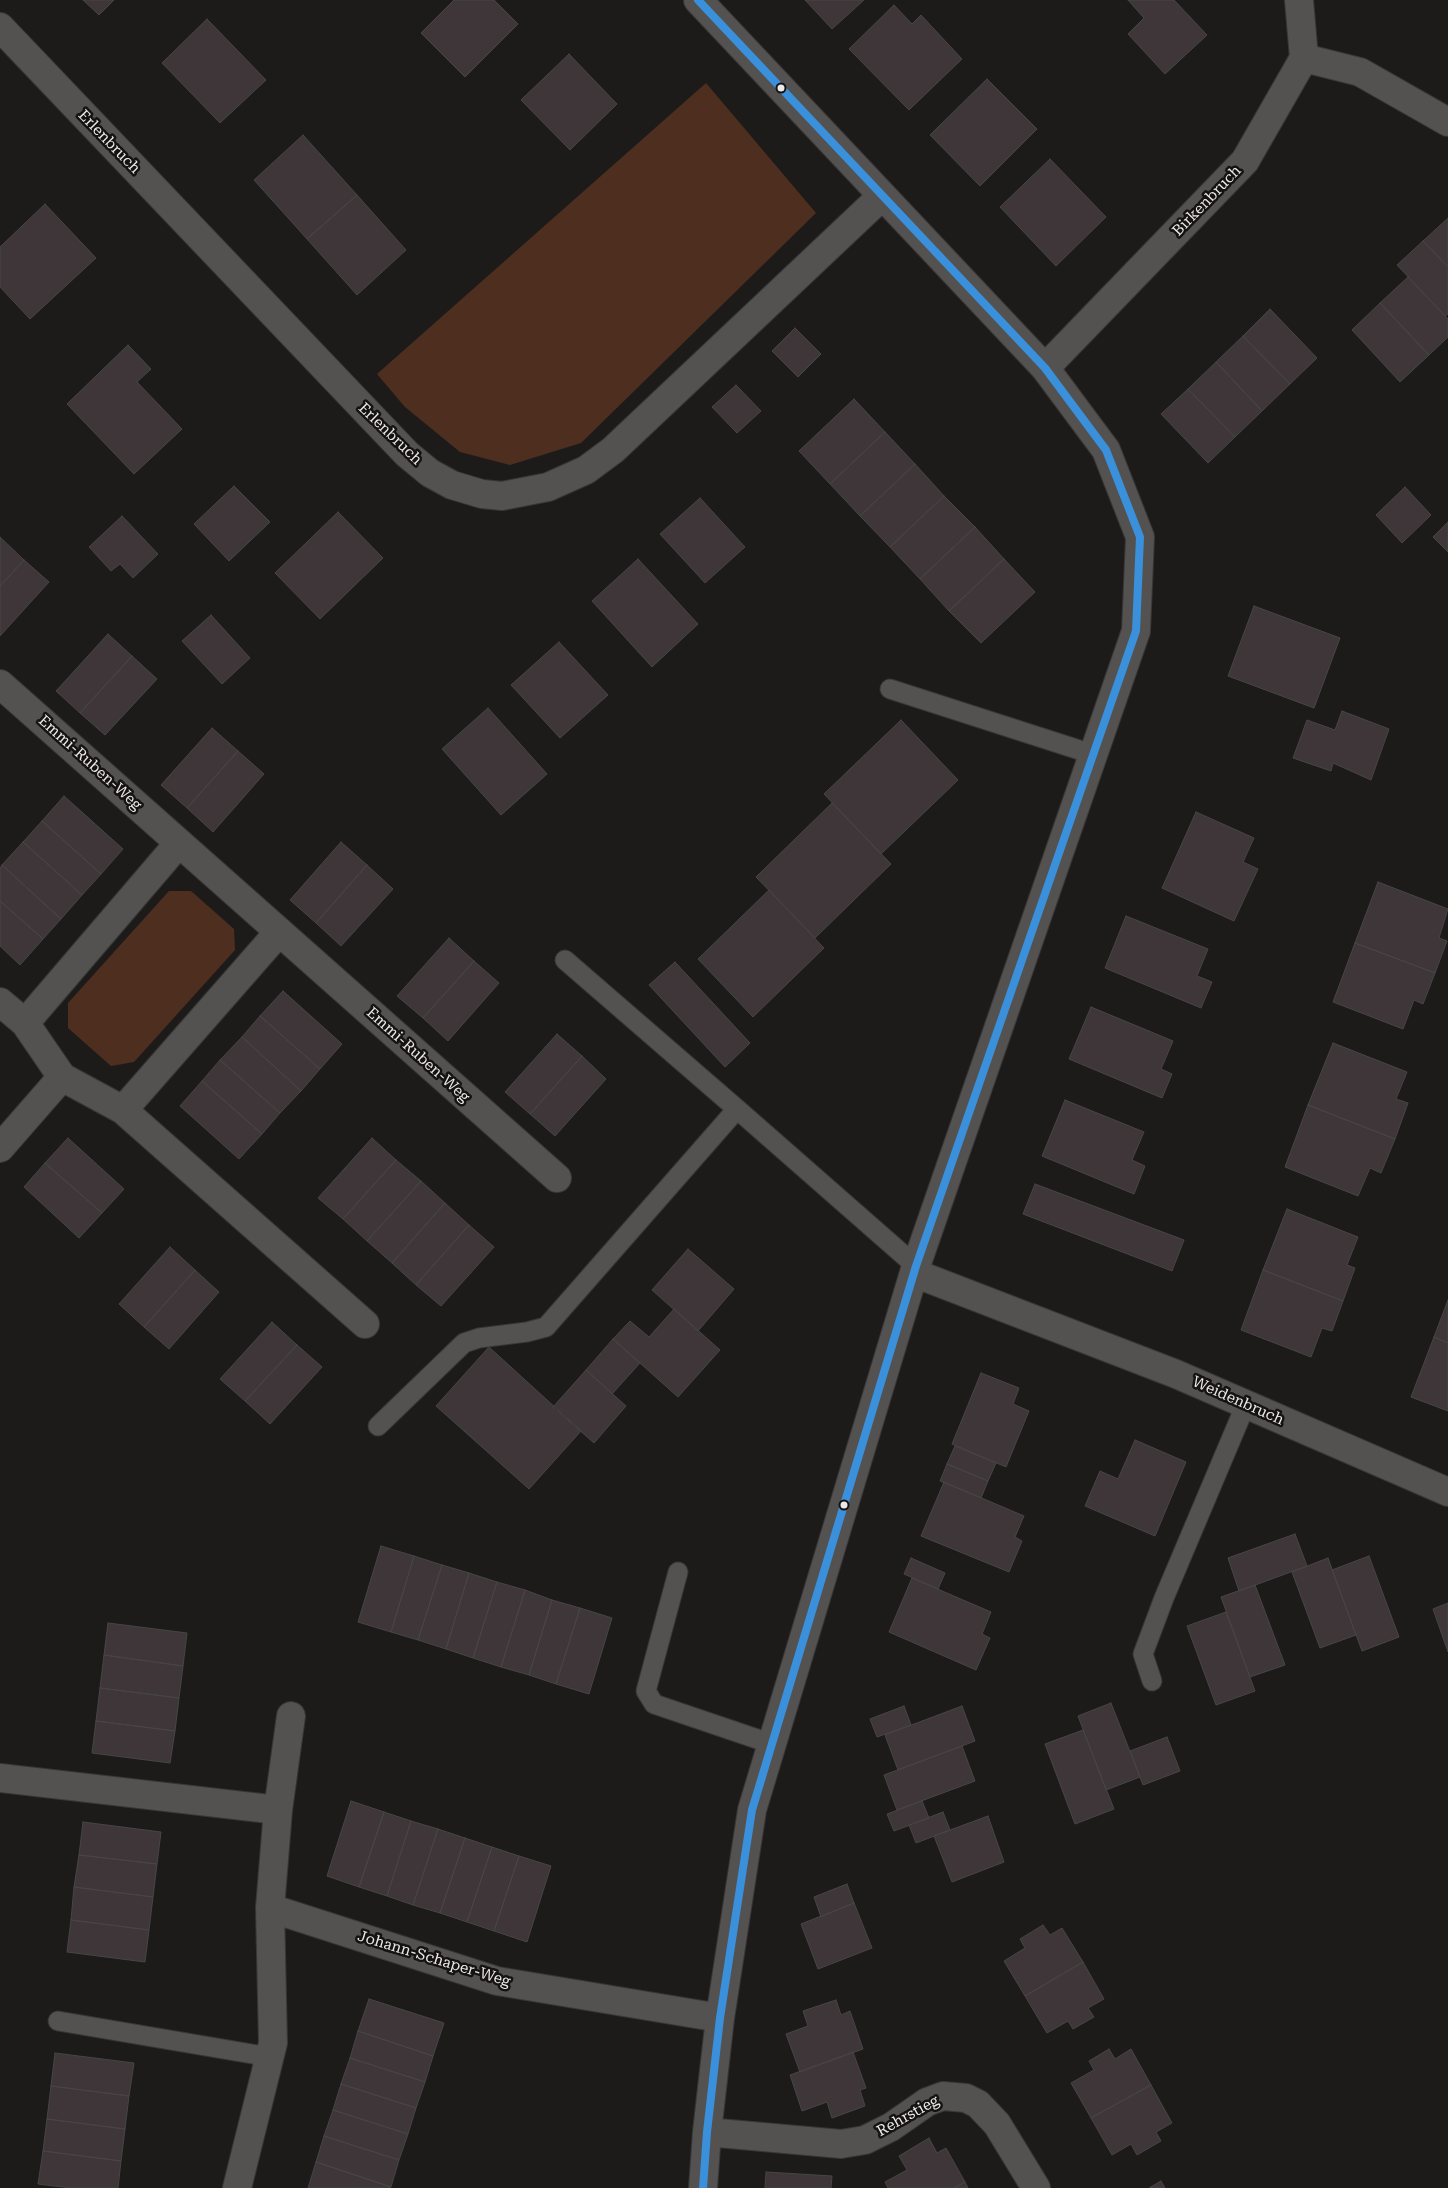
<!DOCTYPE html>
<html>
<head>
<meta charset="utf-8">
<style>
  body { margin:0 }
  canvas { display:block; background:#1d1b1a }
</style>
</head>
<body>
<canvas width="1448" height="2188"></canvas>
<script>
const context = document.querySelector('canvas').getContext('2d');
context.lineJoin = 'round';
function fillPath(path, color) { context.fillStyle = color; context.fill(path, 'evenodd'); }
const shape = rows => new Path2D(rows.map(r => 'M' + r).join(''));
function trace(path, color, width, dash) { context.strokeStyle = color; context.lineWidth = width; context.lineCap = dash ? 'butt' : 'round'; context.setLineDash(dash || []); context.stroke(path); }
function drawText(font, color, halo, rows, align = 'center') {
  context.font = font + ' "Roboto Serif",serif'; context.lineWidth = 5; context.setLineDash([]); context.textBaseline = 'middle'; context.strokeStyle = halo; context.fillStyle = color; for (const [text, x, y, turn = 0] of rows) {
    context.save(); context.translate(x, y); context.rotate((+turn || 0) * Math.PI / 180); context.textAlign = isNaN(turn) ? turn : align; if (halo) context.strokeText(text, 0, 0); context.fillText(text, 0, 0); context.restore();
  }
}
const green = shape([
  [706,83,816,213,581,443,510,465,460,452,405,407,377,374],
  [169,891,191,891,234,929,235,950,134,1062,111,1066,68,1028,68,1003]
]);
const building = shape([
  [83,0,114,0,99,15,83,0],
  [454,0,494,0,518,24,465,77,421,33,454,0],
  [805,0,864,0,832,29,805,0],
  [1128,0,1174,0,1207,35,1165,74,1128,34,1144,18,1128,0],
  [894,5,912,24,921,15,962,59,909,110,849,49,894,5],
  [207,19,266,80,220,123,162,63,207,19],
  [569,54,617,104,570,150,521,100,569,54],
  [987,79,1037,129,980,186,930,135,987,79],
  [303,135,357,195,307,239,254,180,303,135],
  [1050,159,1106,217,1056,266,1000,207,1050,159],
  [357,195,406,250,357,295,307,239,357,195],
  [45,204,96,258,30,319,0,287,0,247,45,204],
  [1448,218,1448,267,1423,241,1448,218],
  [1423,241,1448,267,1448,314,1445,316,1397,265,1423,241],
  [1408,277,1448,319,1448,337,1429,355,1380,303,1408,277],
  [1380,303,1429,355,1400,382,1352,330,1380,303],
  [1270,309,1317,358,1290,384,1243,336,1270,309],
  [795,328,821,354,798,377,772,351,795,328],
  [1243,336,1290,384,1262,411,1216,362,1243,336],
  [128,345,151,369,137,382,182,429,134,474,67,404,128,345],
  [1216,362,1262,411,1235,437,1188,389,1216,362],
  [736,385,761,411,737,433,712,407,736,385],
  [1188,389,1235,437,1208,463,1161,414,1188,389],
  [854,399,885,432,830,484,799,451,854,399],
  [885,432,915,464,860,516,830,484,885,432],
  [915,464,944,496,890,547,860,516,915,464],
  [234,486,270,522,229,561,194,524,234,486],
  [1405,487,1431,515,1402,543,1376,515,1405,487],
  [944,496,975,527,920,579,890,547,944,496],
  [700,498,745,547,705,583,660,534,700,498],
  [338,512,383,558,320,619,275,573,338,512],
  [122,516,158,554,133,578,120,564,111,571,89,547,122,516],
  [1448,522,1448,552,1433,537,1448,522],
  [975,527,1004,559,949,611,920,579,975,527],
  [0,537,24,560,0,586,0,537],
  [638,559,698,624,652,667,592,601,638,559],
  [1004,559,1035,592,981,643,949,611,1004,559],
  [24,560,49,582,0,636,0,586,24,560],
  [1254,606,1340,638,1314,708,1228,676,1254,606],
  [211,615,250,658,222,684,182,641,211,615],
  [108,634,132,656,80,713,56,691,108,634],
  [559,642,608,695,560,738,511,685,559,642],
  [132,656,157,679,105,735,80,713,132,656],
  [488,708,547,774,501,815,442,749,488,708],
  [1342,711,1389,729,1371,780,1333,763,1331,771,1293,758,1307,720,1335,730,1342,711],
  [901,720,958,780,881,854,824,794,901,720],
  [212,728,238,751,187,808,161,785,212,728],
  [238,751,264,774,213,832,187,808,238,751],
  [64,796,123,849,101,874,42,821,64,796],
  [832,803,891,864,815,938,756,877,832,803],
  [1196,812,1254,838,1243,862,1258,869,1234,921,1162,888,1196,812],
  [42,821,101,874,82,895,23,842,42,821],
  [23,842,82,895,61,919,2,865,23,842],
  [341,842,367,865,316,923,290,900,341,842],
  [2,865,61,919,43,939,0,901,0,868,2,865],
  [367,865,393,889,341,946,316,923,367,865],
  [1378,882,1448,909,1439,938,1447,941,1435,973,1355,943,1378,882],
  [769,890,824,948,753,1017,698,959,769,890],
  [0,901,43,939,20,965,0,946,0,901],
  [1126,916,1208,949,1197,976,1212,982,1201,1008,1105,968,1126,916],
  [449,938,474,961,423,1018,397,996,449,938],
  [1355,943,1435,973,1423,1004,1414,1000,1403,1029,1333,1002,1355,943],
  [474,961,499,983,448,1041,423,1018,474,961],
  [675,962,750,1043,725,1067,649,985,675,962],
  [283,991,342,1044,320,1069,260,1016,283,991],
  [1091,1007,1173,1041,1161,1069,1172,1074,1162,1098,1069,1059,1091,1007],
  [260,1016,320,1069,301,1091,242,1037,260,1016],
  [557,1034,582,1056,530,1114,505,1092,557,1034],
  [242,1037,301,1091,280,1113,220,1060,242,1037],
  [1333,1043,1407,1072,1396,1099,1408,1103,1395,1139,1308,1105,1333,1043],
  [582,1056,606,1079,555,1136,530,1114,582,1056],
  [220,1060,280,1113,262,1134,202,1081,220,1060],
  [202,1081,262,1134,239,1159,180,1106,202,1081],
  [1065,1100,1144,1132,1132,1160,1145,1166,1134,1194,1042,1156,1065,1100],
  [1308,1105,1395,1139,1381,1173,1370,1168,1358,1196,1285,1167,1308,1105],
  [68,1138,124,1189,102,1213,45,1163,68,1138],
  [372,1138,396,1160,343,1219,318,1198,372,1138],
  [396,1160,421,1181,367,1241,343,1219,396,1160],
  [45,1163,102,1213,79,1238,24,1187,45,1163],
  [421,1181,445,1203,392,1263,367,1241,421,1181],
  [1035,1184,1184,1240,1172,1271,1023,1214,1035,1184],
  [445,1203,469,1225,416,1285,392,1263,445,1203],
  [1287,1209,1358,1237,1347,1265,1355,1268,1343,1301,1263,1270,1287,1209],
  [469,1225,494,1247,441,1306,416,1285,469,1225],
  [170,1247,195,1270,144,1327,119,1304,170,1247],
  [688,1249,734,1289,698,1331,652,1290,688,1249],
  [195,1270,219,1292,169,1349,144,1327,195,1270],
  [1263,1270,1343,1301,1332,1331,1322,1328,1311,1357,1241,1330,1263,1270],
  [1448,1300,1448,1343,1434,1337,1448,1300],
  [674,1309,720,1350,678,1397,613,1339,630,1321,649,1337,674,1309],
  [272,1322,297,1345,245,1401,220,1379,272,1322],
  [1434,1337,1448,1343,1448,1411,1411,1397,1434,1337],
  [613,1339,640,1363,612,1394,586,1370,613,1339],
  [297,1345,322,1367,270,1424,245,1401,297,1345],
  [489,1347,581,1431,529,1489,436,1406,489,1347],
  [586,1370,626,1406,594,1443,553,1407,586,1370],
  [981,1373,1019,1388,1013,1404,1029,1411,1006,1467,952,1444,981,1373],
  [1135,1440,1186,1462,1155,1536,1085,1506,1100,1471,1118,1479,1135,1440],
  [955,1446,996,1463,988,1481,947,1464,955,1446],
  [947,1464,988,1481,981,1498,940,1481,947,1464],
  [944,1482,1024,1516,1015,1537,1022,1541,1009,1572,921,1536,944,1482],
  [1295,1534,1307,1566,1239,1591,1228,1558,1295,1534],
  [381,1546,414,1556,391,1632,358,1622,381,1546],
  [414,1556,442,1565,418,1640,391,1632,414,1556],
  [1369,1556,1399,1637,1362,1651,1332,1570,1369,1556],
  [911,1558,945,1573,938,1589,904,1574,911,1558],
  [1328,1558,1356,1635,1320,1648,1292,1572,1328,1558],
  [442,1565,469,1573,446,1649,418,1640,442,1565],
  [469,1573,497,1582,473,1658,446,1649,469,1573],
  [912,1578,991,1612,982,1634,990,1638,976,1670,889,1632,912,1578],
  [497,1582,525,1590,501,1667,473,1658,497,1582],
  [1255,1585,1285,1665,1250,1677,1221,1597,1255,1585],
  [525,1590,552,1600,529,1675,501,1667,525,1590],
  [552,1600,580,1608,556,1684,529,1675,552,1600],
  [1448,1603,1448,1652,1433,1609,1448,1603],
  [580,1608,612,1618,589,1694,556,1684,580,1608],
  [1226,1612,1255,1691,1216,1705,1187,1626,1226,1612],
  [108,1623,187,1633,183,1666,104,1655,108,1623],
  [104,1655,183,1666,179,1698,100,1688,104,1655],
  [100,1688,179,1698,175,1731,96,1721,100,1688],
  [1111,1703,1140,1777,1106,1790,1078,1716,1111,1703],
  [904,1706,911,1725,877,1737,870,1719,904,1706],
  [962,1706,975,1741,898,1770,885,1735,962,1706],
  [96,1721,175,1731,170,1763,92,1753,96,1721],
  [1083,1730,1114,1809,1075,1824,1045,1744,1083,1730],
  [1167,1737,1180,1771,1143,1785,1130,1751,1167,1737],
  [962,1746,975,1781,897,1810,884,1775,962,1746],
  [351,1801,384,1812,359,1887,327,1876,351,1801],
  [922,1801,929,1818,894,1831,887,1814,922,1801],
  [384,1812,411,1821,387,1896,359,1887,384,1812],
  [943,1812,950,1830,916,1843,909,1825,943,1812],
  [988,1816,1004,1862,952,1882,934,1836,988,1816],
  [411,1821,438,1829,413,1905,387,1896,411,1821],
  [83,1822,161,1832,157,1864,79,1855,83,1822],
  [438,1829,465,1838,440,1913,413,1905,438,1829],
  [465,1838,492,1847,467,1922,440,1913,465,1838],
  [492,1847,519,1856,494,1931,467,1922,492,1847],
  [79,1855,157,1864,153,1897,74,1887,79,1855],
  [519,1856,551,1866,527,1942,494,1931,519,1856],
  [847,1884,854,1903,821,1917,814,1897,847,1884],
  [74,1887,153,1897,149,1930,71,1920,74,1887],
  [854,1903,872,1948,818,1969,801,1924,854,1903],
  [71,1920,149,1930,145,1962,67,1952,71,1920],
  [1043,1925,1050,1935,1062,1928,1083,1962,1025,1996,1004,1961,1025,1948,1020,1939,1043,1925],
  [1083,1962,1104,1999,1088,2008,1094,2017,1073,2029,1068,2021,1047,2033,1025,1996,1083,1962],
  [369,1999,444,2023,433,2056,358,2031,369,1999],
  [836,2000,841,2015,850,2011,863,2049,800,2072,786,2034,808,2026,803,2011,836,2000],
  [358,2031,433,2056,425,2082,350,2058,358,2031],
  [1109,2049,1115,2059,1131,2049,1151,2085,1091,2118,1071,2083,1094,2070,1089,2061,1109,2049],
  [853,2052,866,2088,860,2090,865,2106,832,2118,827,2102,802,2111,790,2075,853,2052],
  [55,2053,134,2063,129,2096,51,2086,55,2053],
  [350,2058,425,2082,416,2108,341,2084,350,2058],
  [341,2084,416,2108,408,2134,333,2110,341,2084],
  [1151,2085,1172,2123,1156,2132,1161,2141,1137,2155,1131,2144,1112,2155,1091,2118,1151,2085],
  [51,2086,129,2096,125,2129,47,2119,51,2086],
  [333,2110,408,2134,399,2160,324,2136,333,2110],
  [47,2119,125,2129,121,2161,43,2151,47,2119],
  [324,2136,399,2160,391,2187,316,2162,324,2136],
  [929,2138,937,2153,946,2148,965,2182,954,2188,888,2188,885,2182,907,2170,899,2156,929,2138],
  [43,2151,121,2161,118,2188,71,2188,38,2184,43,2151],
  [316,2162,391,2187,390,2188,308,2188,316,2162],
  [766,2172,832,2176,831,2188,765,2188,766,2172],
  [1161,2181,1165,2188,1149,2188,1161,2181],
  [965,2182,968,2188,954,2188,965,2182]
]);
const lane = shape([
  [890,689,1095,755],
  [565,960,737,1109],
  [378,1426,464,1343,479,1338,527,1332,546,1327,737,1109,916,1266],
  [678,1572,646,1691,654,1704,772,1744],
  [1152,1681,1143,1654,1164,1598,1246,1404],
  [58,2021,270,2057]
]);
const street = shape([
  [698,0,1045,368,1106,450,1140,537,1136,631,916,1266,752,1810,720,2018,707,2132,703,2188],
  [0,27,407,454,430,473,452,485,482,494,502,496,548,487,586,470,613,450,881,197],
  [1304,58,1360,72,1448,122],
  [1045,368,1245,161,1304,58,1299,0],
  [0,684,557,1178],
  [0,1002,25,1023,62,1077,123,1110,365,1324],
  [25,1023,179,843],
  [123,1110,279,932],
  [0,1148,62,1077],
  [914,1273,1176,1374,1448,1492],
  [0,1778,278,1810],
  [270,1908,497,1981,720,2018],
  [707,2132,841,2144,865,2140,891,2127,927,2102,943,2096,966,2098,978,2104,997,2124,1036,2188],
  [237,2188,273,2043,270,1908,278,1810,291,1716]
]);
const bus1 = shape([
  [698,0,1045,368,1106,450,1140,537,1136,631,916,1266,752,1810,720,2018,707,2132,703,2188]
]);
const markers = [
  [781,88,4.5,"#eceae9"],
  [844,1505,4.5,"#eceae9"]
];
const streetNames = [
  ["Erlenbruch",109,142,46],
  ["Birkenbruch",1207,201,-46],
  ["Erlenbruch",390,434,44],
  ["Emmi-Ruben-Weg",90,763,42],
  ["Emmi-Ruben-Weg",418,1055,42],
  ["Weidenbruch",1238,1401,24],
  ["Johann-Schaper-Weg",434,1959,17],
  ["Rehrstieg",908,2116,-29]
];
fillPath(green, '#4d2e1f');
fillPath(building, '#3e3639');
trace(building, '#474545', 1);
trace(lane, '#383636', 21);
trace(street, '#383636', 30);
trace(lane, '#535251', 19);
trace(street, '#535251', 28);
trace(bus1, '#3a90db', 8);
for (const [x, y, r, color] of markers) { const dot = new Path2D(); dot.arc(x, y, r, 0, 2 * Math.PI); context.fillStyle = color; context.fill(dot); trace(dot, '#151210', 2); }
drawText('15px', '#eceae9', '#151210', streetNames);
</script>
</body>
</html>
